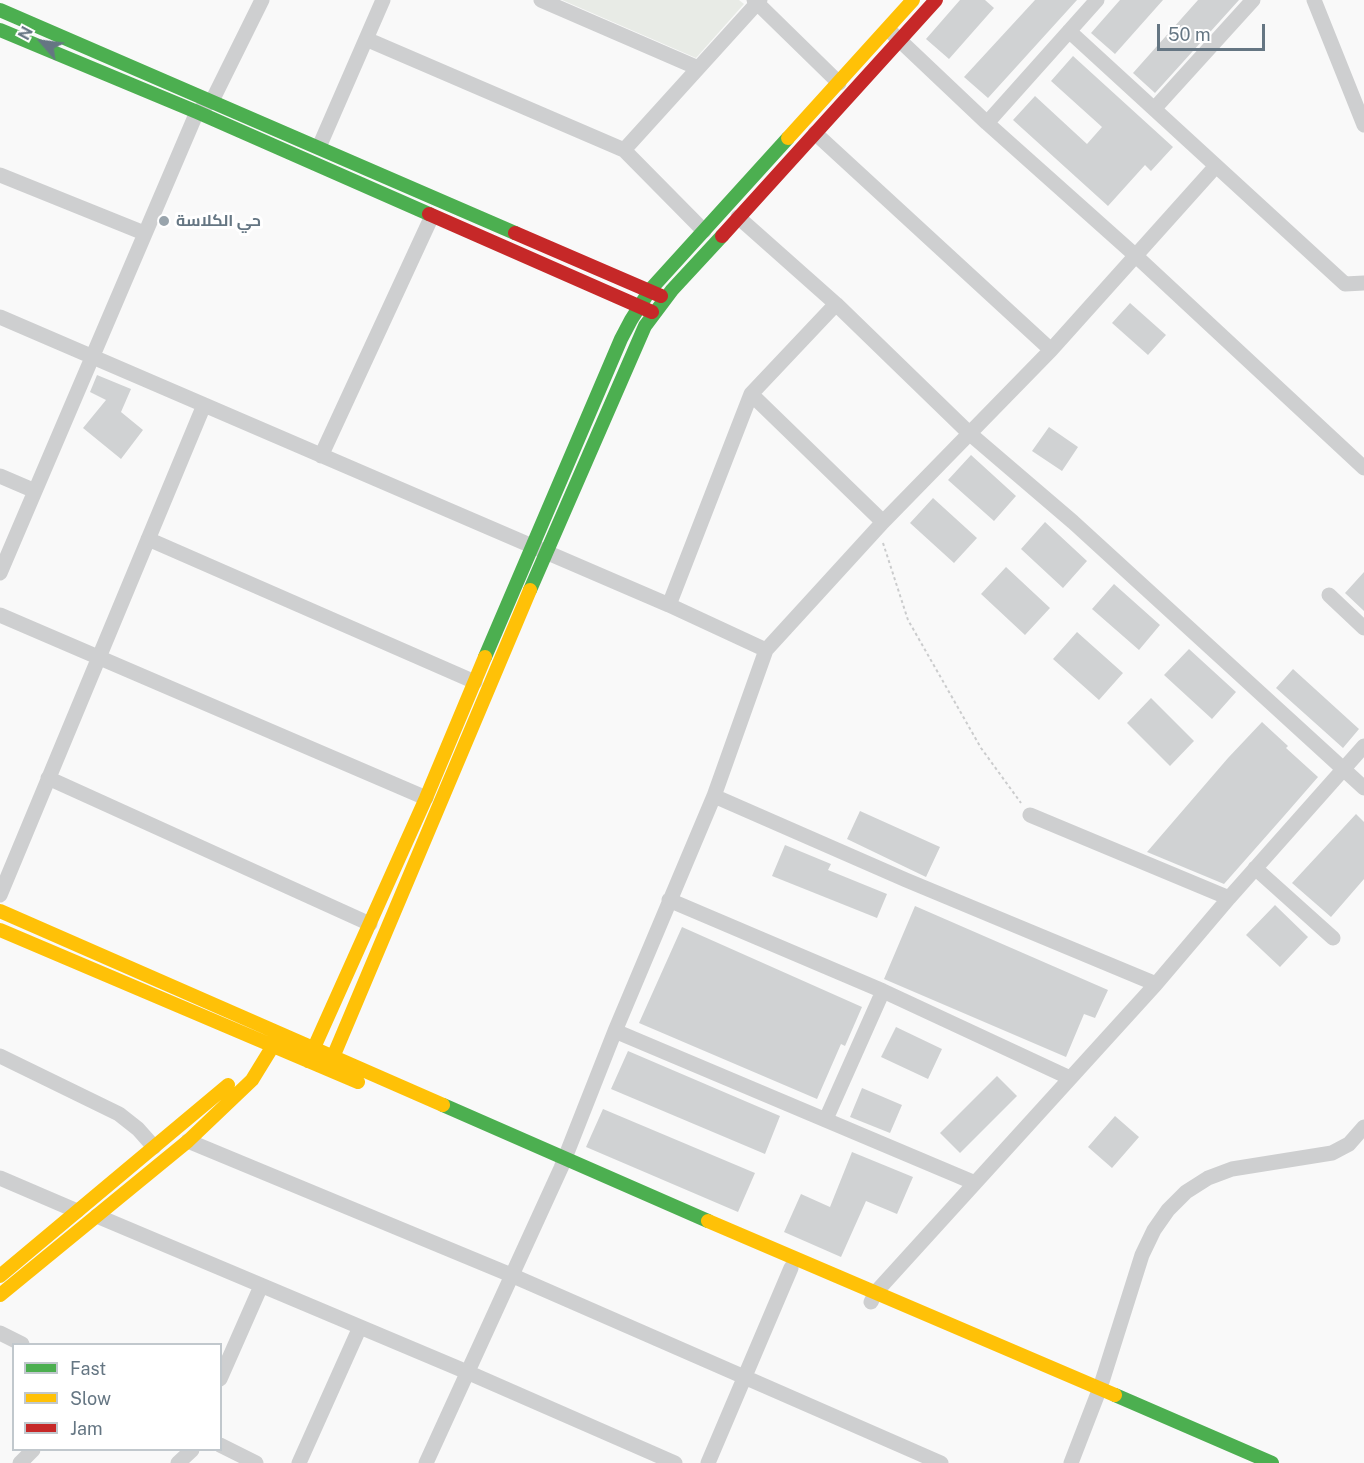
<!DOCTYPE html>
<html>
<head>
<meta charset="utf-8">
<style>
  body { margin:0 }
  #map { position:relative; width:1364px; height:1463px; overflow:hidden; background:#f9f9f9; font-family:"Public Sans",sans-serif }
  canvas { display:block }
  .legend { position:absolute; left:12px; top:1343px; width:210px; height:108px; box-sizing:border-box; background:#fff; border:2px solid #c1c8cd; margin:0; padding:8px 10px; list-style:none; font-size:18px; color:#657683 }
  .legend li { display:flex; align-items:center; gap:12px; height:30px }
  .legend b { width:30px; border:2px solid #c1c8cd }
  .north { position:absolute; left:12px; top:12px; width:60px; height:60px; -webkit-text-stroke:4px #fff; paint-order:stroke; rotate:298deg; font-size:16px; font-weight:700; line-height:24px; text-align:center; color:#657683 }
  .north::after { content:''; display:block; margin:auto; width:21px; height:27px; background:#657683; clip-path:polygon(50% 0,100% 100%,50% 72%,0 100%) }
  .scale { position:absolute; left:1157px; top:24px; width:108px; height:27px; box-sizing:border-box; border:3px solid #657683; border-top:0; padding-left:8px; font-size:18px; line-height:21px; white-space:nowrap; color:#657683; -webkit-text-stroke:4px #fff; paint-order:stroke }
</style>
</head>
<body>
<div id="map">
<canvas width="1364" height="1463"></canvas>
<ul class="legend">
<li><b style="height:8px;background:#4caf50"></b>Fast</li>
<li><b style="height:8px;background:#ffc107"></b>Slow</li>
<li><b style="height:8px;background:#c62828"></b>Jam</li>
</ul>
<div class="north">N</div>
<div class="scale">50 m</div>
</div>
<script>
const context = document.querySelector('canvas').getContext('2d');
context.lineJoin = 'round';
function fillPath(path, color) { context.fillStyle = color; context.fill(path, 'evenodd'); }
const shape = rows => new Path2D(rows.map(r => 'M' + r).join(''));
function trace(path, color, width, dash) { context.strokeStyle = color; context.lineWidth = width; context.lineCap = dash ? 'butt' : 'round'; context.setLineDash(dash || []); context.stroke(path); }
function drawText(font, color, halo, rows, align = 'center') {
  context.font = font + ' "Public Sans",Cairo,sans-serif'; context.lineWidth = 6; context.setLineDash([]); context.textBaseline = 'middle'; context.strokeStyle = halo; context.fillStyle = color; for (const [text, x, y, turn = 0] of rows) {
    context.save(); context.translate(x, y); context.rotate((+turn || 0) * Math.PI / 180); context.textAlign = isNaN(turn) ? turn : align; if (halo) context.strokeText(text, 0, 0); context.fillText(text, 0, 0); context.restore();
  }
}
const green = shape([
  [562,0,739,0,744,4,696,58]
]);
const building = shape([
  [960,0,985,0,994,8,949,59,926,39],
  [1035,0,1077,0,988,98,964,77],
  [1120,0,1163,0,1115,54,1091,33],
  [1198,0,1239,0,1155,93,1133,73],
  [1073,56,1173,147,1151,171,1145,165,1108,206,1013,120,1035,96,1087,144,1102,127,1051,81],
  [1130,303,1166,335,1148,355,1112,323],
  [97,375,131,389,121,412,143,430,121,459,83,428,106,400,90,392],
  [1049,427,1078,447,1062,471,1032,451],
  [971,455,1016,496,994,521,948,480],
  [933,498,977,538,954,563,910,523],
  [1045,522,1087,561,1063,588,1021,549],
  [1006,567,1050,608,1025,635,981,594],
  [1364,572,1364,611,1345,593],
  [1114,584,1160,625,1139,650,1092,609],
  [1077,632,1123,673,1099,700,1053,659],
  [1189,649,1236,692,1212,719,1164,675],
  [1293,669,1359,729,1343,748,1276,688],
  [1151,698,1194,741,1170,766,1127,723],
  [1262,722,1288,746,1286,748,1318,777,1284,816,1224,884,1147,852,1228,758],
  [860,811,940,847,926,877,847,839],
  [1356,814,1364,822,1364,879,1331,917,1292,883],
  [785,845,831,864,828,870,887,894,877,918,772,876],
  [1275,905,1308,937,1280,967,1246,935],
  [915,906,1108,990,1095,1018,1084,1014,1066,1057,884,979],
  [682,927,862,1007,845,1046,841,1044,817,1099,639,1023],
  [896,1027,942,1049,928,1079,881,1057],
  [628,1051,780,1116,765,1154,611,1089],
  [997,1076,1017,1096,960,1153,940,1133],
  [862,1088,902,1105,890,1133,850,1117],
  [603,1109,755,1173,738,1212,586,1147],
  [1115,1116,1139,1137,1112,1168,1088,1147],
  [852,1152,913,1177,897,1214,866,1201,841,1257,784,1232,801,1194,830,1207]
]);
const path = shape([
  [883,543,908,620,981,748,1021,803]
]);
const street = shape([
  [541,0,698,68],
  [754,0,839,83],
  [1314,0,1364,125],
  [1069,31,1345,284,1364,283],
  [892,33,987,123,1136,256,1364,468],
  [366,39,624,150,704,231],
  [1154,109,1253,0],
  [987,123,1097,0],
  [815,133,1051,350],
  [319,147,383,0],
  [624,150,760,0],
  [0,175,144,233],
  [738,217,836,304,969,433,1073,522,1364,788],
  [0,317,669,605,766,650],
  [751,394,883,522],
  [321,456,432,216],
  [0,476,35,491],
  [148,539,475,682],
  [0,573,197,112,212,101,262,0],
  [1329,595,1364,628],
  [669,605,751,394,836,304],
  [0,615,426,798],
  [48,778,370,924],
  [714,796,906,880,1156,984],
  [1030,815,1229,898],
  [1255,868,1333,938],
  [0,895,204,405],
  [669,900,883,991,1070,1078],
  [615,1031,975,1183],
  [0,1056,119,1114,138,1129,154,1147],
  [826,1119,883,991],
  [188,1141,511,1275,941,1463],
  [0,1178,77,1211],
  [97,1216,467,1372,675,1463],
  [871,1302,876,1292,1156,984,1229,898,1364,746],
  [0,1333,22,1344],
  [220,1379,261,1286],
  [220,1445,256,1463],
  [20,1463,33,1450],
  [178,1463,192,1450],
  [299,1463,360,1327],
  [426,1463,561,1168,615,1031,714,796,766,650,883,522,1051,350,1216,166],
  [708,1463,791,1268],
  [1071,1463,1100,1388,1142,1255,1154,1230,1168,1210,1186,1192,1208,1178,1232,1169,1332,1153,1349,1144,1364,1127]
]);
const fast = shape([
  [0,10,515,233],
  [0,30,197,112,429,214],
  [530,590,645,326,672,290,722,236],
  [485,657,621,339,631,320,650,290,788,138],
  [443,1105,708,1221],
  [1115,1395,1272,1463]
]);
const slow = shape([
  [788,138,913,0],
  [0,911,443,1105],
  [0,930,358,1082],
  [308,1061,426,798,485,657],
  [328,1069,530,590],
  [708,1221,1115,1395],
  [0,1276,228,1085],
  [0,1295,188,1141,252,1080,279,1036]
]);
const jam = shape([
  [429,214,652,312],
  [515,233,661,296],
  [722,236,936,0]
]);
const markers = [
  [164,221,6,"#99a4ac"]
];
const poiNames = [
  ["حي الكلاسة",176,221]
];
fillPath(green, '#e8ebe6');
fillPath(building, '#d0d2d3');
trace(path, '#cbcccd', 2, [3, 3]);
trace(street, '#cecfd0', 15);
trace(fast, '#4caf50', 14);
trace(slow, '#ffc107', 14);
trace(jam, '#c62828', 14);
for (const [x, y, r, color] of markers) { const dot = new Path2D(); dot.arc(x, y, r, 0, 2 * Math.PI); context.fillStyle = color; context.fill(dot); trace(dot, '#fff', 2); }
drawText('bold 16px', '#657683', '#fff', poiNames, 'left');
</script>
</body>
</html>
